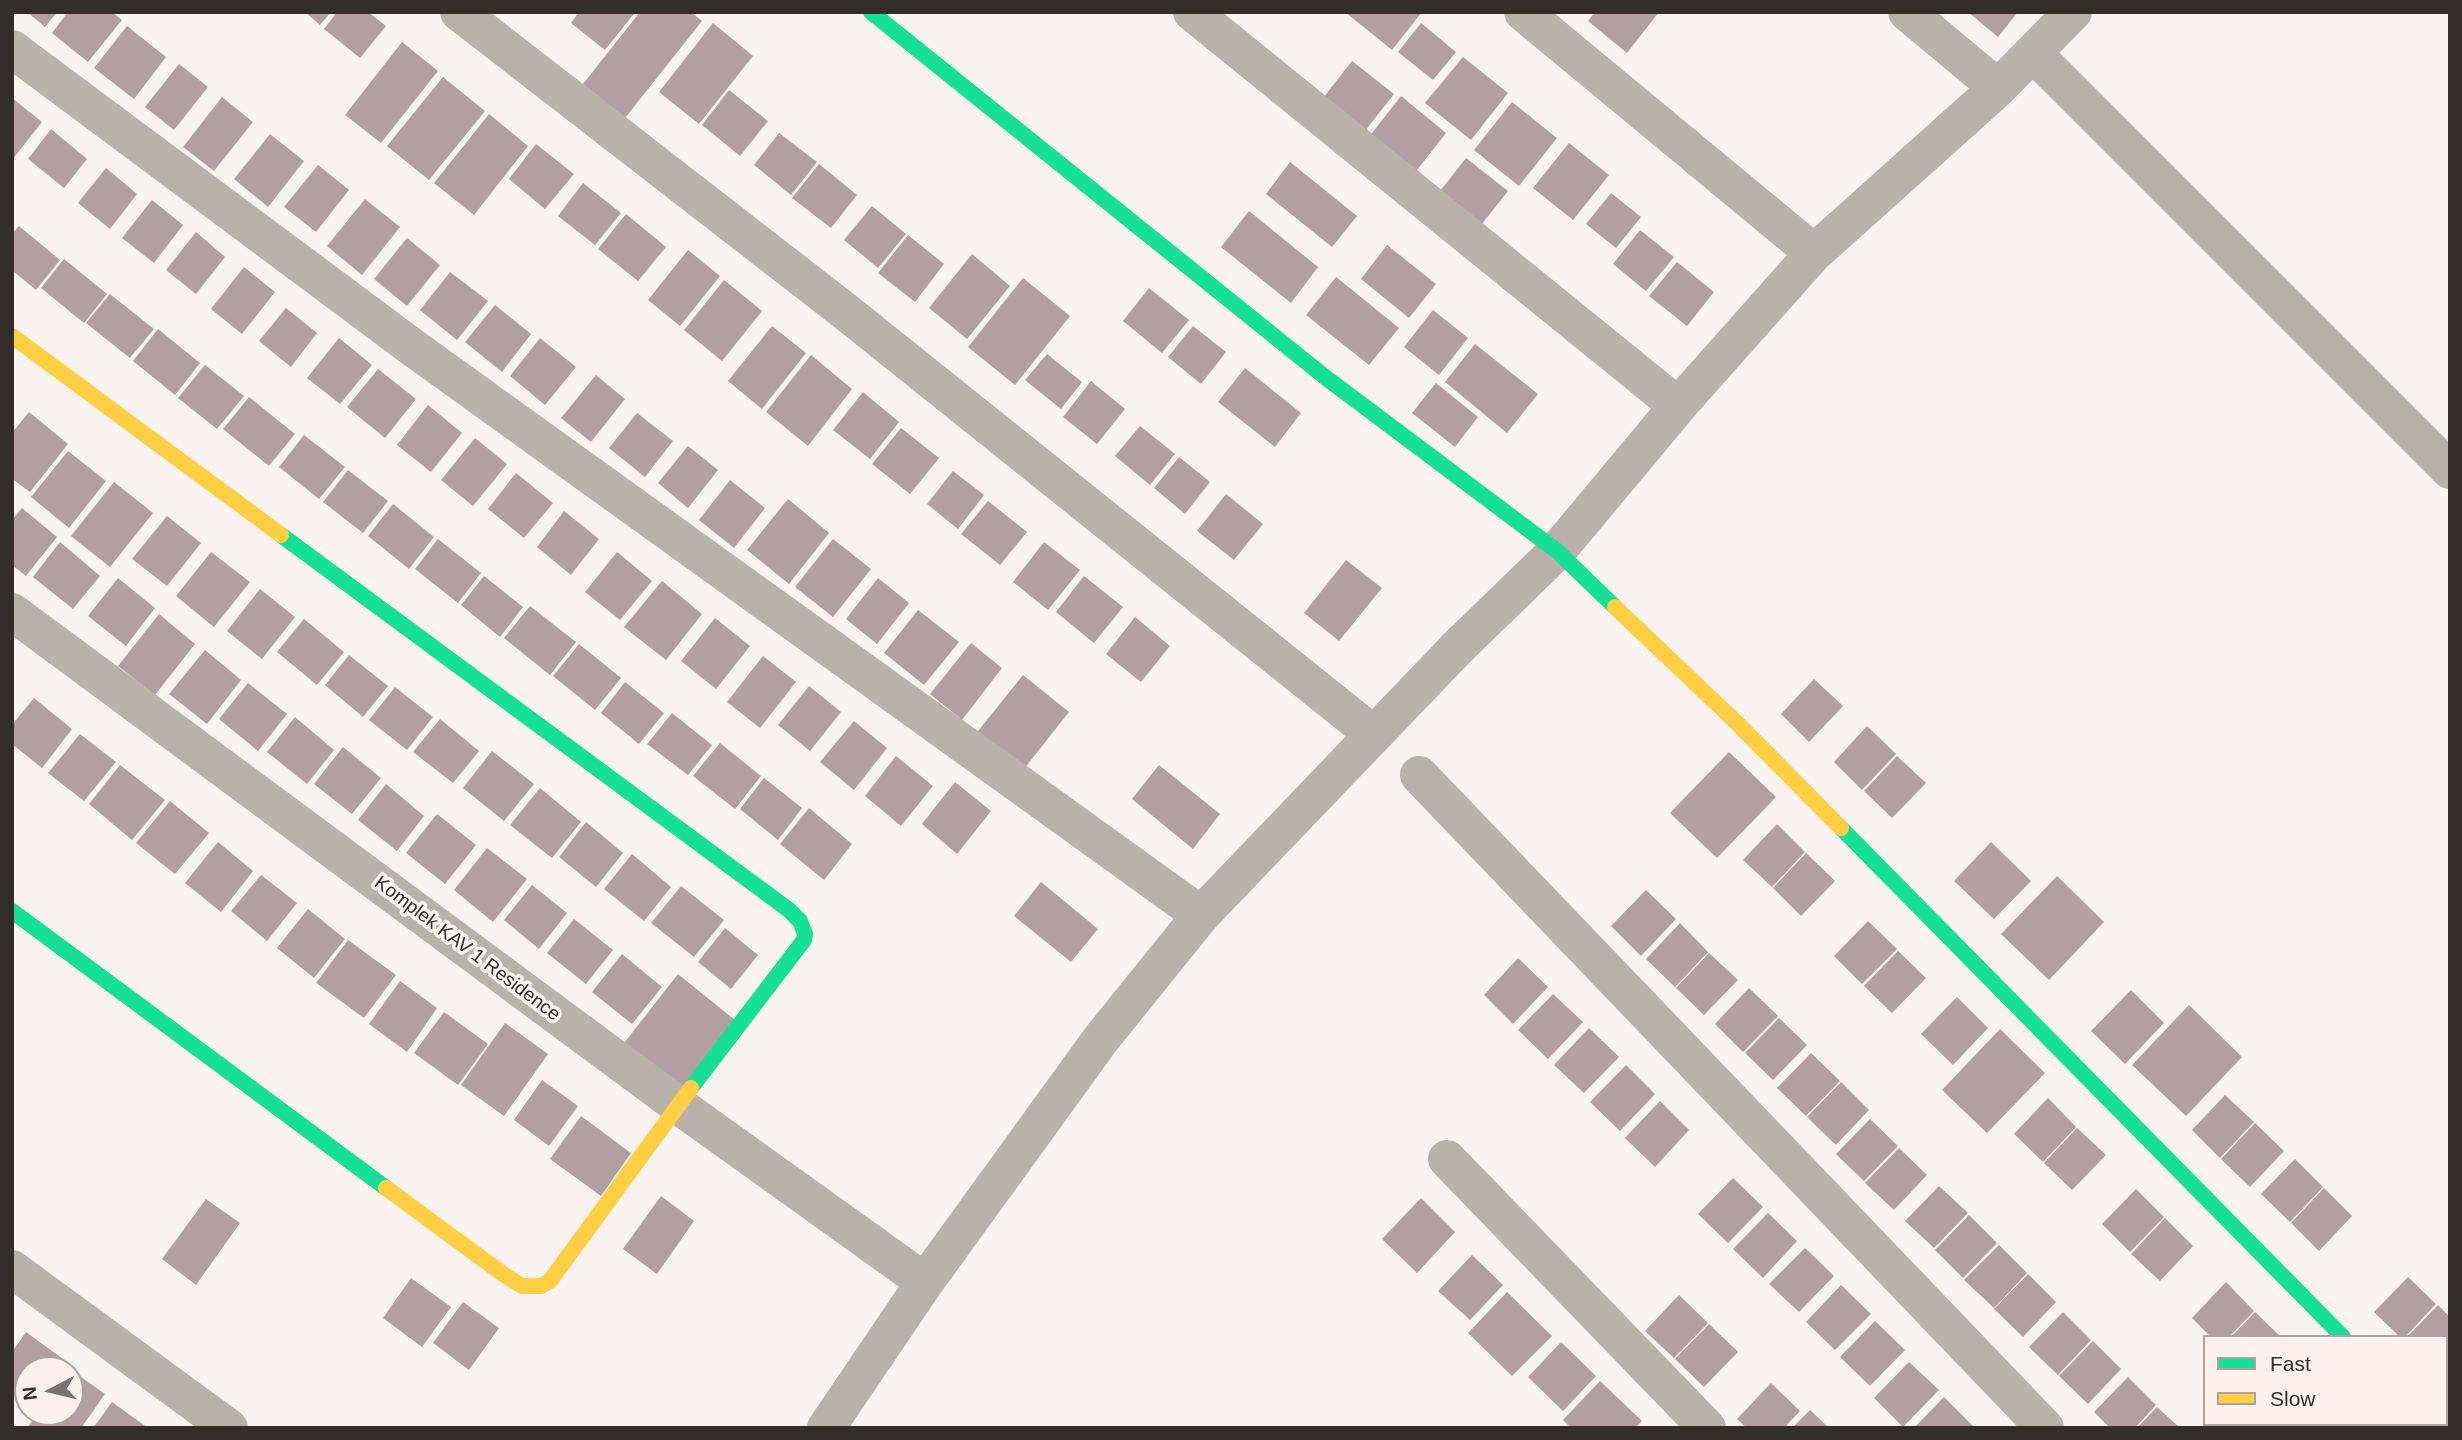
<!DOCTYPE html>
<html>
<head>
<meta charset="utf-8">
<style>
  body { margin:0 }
  #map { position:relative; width:2462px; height:1440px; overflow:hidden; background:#faf3f2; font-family:Helvetica,sans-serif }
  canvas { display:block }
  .frame { position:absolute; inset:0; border:14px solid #332d2c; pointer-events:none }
  .legend { position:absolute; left:2203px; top:1335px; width:245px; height:91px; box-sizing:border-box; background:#fef1ee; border:2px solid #ada3a0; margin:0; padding:9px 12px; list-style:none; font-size:21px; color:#332d2c }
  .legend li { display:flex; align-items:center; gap:14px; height:35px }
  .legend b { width:35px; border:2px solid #ada3a0 }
  .north { position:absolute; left:14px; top:1356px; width:70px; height:70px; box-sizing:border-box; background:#fef1ee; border:2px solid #ada3a0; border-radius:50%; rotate:263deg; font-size:19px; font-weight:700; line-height:28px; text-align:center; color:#332d2c }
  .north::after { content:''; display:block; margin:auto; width:24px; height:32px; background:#797271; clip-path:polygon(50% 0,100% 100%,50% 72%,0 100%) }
</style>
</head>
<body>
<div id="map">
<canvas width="2462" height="1440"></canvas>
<div class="frame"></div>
<ul class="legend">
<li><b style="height:9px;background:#16e098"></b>Fast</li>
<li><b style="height:9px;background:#ffcf43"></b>Slow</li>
</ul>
<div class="north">N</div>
</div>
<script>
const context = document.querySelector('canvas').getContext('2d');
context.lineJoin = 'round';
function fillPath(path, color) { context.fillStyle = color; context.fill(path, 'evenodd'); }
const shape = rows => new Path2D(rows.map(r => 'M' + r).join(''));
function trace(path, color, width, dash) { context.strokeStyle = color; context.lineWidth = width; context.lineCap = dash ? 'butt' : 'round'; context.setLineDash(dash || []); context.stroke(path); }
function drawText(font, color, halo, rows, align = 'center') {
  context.font = font + ' Helvetica,sans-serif'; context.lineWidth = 7; context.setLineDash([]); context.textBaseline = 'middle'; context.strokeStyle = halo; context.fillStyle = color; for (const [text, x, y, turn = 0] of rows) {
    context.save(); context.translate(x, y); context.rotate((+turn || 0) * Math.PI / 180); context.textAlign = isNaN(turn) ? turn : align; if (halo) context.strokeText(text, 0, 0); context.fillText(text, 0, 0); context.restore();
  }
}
const building = shape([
  [27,12,57,12,45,27],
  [68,12,112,12,122,20,88,62,52,33],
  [305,12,331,12,320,25],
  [337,12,368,12,386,26,360,58,324,29],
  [579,12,632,12,634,14,605,50,571,23],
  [640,12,691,12,702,21,625,118,583,84],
  [1345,12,1422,12,1392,50],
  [1595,12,1659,12,1627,53,1588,21],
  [1968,12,2018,12,1998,37],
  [713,23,753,56,699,124,659,92],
  [1421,23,1456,52,1433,80,1398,52],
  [127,26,166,57,134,99,94,68],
  [402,42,438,71,381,143,345,115],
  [1463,57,1508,93,1471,140,1425,103],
  [1352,61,1394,94,1365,131,1323,98],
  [179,64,208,87,174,130,145,107],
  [443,77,485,111,429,180,387,146],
  [729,90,768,121,740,156,702,125],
  [1401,96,1446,133,1410,179,1365,142],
  [222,97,253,122,214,171,183,147],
  [12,98,42,122,12,160],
  [1512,102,1557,138,1519,186,1474,150],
  [489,114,528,146,474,215,434,183],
  [51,129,87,159,64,188,28,159],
  [779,133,817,162,791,195,754,165],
  [270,134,304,161,268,207,234,179],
  [1569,143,1609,175,1573,220,1533,188],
  [536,144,574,174,545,209,509,179],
  [1466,158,1508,191,1478,229,1437,195],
  [1290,162,1357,216,1332,247,1266,194],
  [819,164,857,195,831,228,792,198],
  [318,165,349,190,316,232,284,207],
  [106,168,137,194,110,229,78,203],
  [583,183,621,213,595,245,558,216],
  [1611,193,1641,217,1616,248,1586,224],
  [365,199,400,227,362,275,327,246],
  [152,200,183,225,154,263,122,238],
  [872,206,906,234,878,268,844,240],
  [1249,211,1318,267,1291,303,1221,247],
  [626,214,666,247,638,281,598,249],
  [19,226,60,260,36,290,12,270,12,234],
  [1640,230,1674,257,1646,291,1613,264],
  [196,232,225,257,196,294,166,270],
  [908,235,944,264,915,302,878,273],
  [407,238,440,265,407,306,374,279],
  [1387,245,1436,284,1409,318,1361,279],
  [688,250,720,276,680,326,648,300],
  [972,254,1010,286,967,339,929,308],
  [64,259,107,294,84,323,41,288],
  [1677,262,1714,292,1687,326,1649,296],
  [244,267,275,292,242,334,211,309],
  [450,272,488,301,457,340,420,310],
  [1336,277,1399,328,1369,365,1306,315],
  [1023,278,1070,316,1015,385,968,347],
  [724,280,762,311,722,361,684,330],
  [1149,288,1189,320,1162,353,1123,321],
  [110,294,154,329,130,358,86,323],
  [495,305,531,334,502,372,465,342],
  [286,308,317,333,291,367,259,341],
  [1433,310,1468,338,1439,375,1404,347],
  [772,326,806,353,762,409,728,381],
  [1193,326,1226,352,1201,384,1168,357],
  [158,329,200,363,175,395,133,361],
  [339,338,372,365,340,404,307,378],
  [540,338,576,367,545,405,510,376],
  [1475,344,1538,394,1507,433,1445,382],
  [1047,354,1082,382,1061,409,1025,380],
  [811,355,852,389,808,446,766,412],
  [205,365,244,396,217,429,178,398],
  [1245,368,1301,413,1275,447,1218,402],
  [378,369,416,399,385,438,347,407],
  [596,375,625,399,591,442,561,418],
  [1091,381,1125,409,1097,444,1063,417],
  [1436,383,1478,417,1455,447,1412,413],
  [863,392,899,422,870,459,833,430],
  [249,397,295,434,269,466,223,429],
  [428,405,462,433,431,472,397,445],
  [29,412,68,444,30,492,12,479,12,433],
  [637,413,673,441,645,477,609,448],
  [1140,426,1175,454,1150,485,1115,456],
  [901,428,939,458,910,494,872,464],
  [304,435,345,467,319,499,279,467],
  [475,438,507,464,473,506,441,480],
  [688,446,718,470,688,508,658,483],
  [68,451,106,481,69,528,31,497],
  [1179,457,1210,482,1185,514,1154,488],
  [348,470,388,501,363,533,323,502],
  [953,471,984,495,958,529,927,504],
  [516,473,553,503,524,538,488,509],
  [730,480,765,508,734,548,699,520],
  [114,482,153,513,110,567,71,536],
  [1226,494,1263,524,1234,560,1197,531],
  [788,499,829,533,789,584,747,550],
  [988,501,1027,532,1000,565,961,534],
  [393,504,434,537,409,569,368,536],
  [22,508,57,537,26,576,12,565,12,520],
  [564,511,599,539,571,575,537,547],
  [167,516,201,543,167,586,132,559],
  [438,539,481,573,458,603,415,569],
  [833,539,871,569,833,617,795,587],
  [60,542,100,576,73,609,33,577],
  [1044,542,1080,570,1048,610,1013,582],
  [211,552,250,582,214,627,176,596],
  [617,552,652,581,620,620,585,592],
  [1346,560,1382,588,1339,641,1304,613],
  [484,576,523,607,500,637,461,605],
  [1084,576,1123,607,1094,643,1056,612],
  [118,578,155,608,126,646,88,616],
  [878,578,909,603,877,644,846,619],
  [662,581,702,614,666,660,624,627],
  [260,589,295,617,262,659,227,631],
  [530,606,576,642,550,675,504,638],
  [918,610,959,642,924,685,884,653],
  [159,614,195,644,155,695,118,666],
  [1135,617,1170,646,1141,682,1106,654],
  [715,618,750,646,716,689,681,661],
  [304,619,344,652,317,685,277,652],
  [971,643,1002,668,962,720,930,694],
  [579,644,621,678,595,710,553,676],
  [205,650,241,680,207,724,169,694],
  [349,655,388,686,363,717,325,685],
  [763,656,796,682,760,728,727,702],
  [1023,675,1069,712,1020,774,974,736],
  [1814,679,1843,706,1809,742,1781,714],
  [625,682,664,713,639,744,601,713],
  [248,683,287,714,258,751,219,719],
  [809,686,841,712,810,751,778,725],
  [395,687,433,717,407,750,369,720],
  [34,698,72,729,42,768,12,744,12,725],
  [672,713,712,745,688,775,647,744],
  [295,717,334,750,307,784,267,752],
  [440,719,479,751,453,783,413,752],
  [854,721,887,748,854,790,820,762],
  [1867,726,1896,754,1862,790,1834,762],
  [80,734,116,762,84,801,48,773],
  [720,743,761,776,735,809,693,776],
  [343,747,381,778,352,814,314,784],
  [492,751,534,784,504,821,463,788],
  [1729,752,1776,797,1717,858,1670,813],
  [896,756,933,786,901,826,865,796],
  [1897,756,1926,783,1892,818,1864,791],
  [120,765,165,800,132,840,89,804],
  [1159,765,1220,814,1193,849,1132,799],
  [764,778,802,808,778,840,740,809],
  [955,782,991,811,957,854,922,824],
  [386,784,424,816,397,851,358,820],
  [540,788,581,822,552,858,510,825],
  [170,801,209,833,175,874,136,843],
  [809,808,852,844,824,880,780,844],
  [437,814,476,845,445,884,406,853],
  [586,822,623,853,596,887,559,857],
  [1777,824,1805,852,1772,887,1743,860],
  [218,842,253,871,221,912,185,883],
  [1991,842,2031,881,1994,919,1954,881],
  [487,848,527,879,493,922,454,890],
  [1806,853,1835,881,1801,916,1773,888],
  [632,854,671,887,644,921,604,889],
  [261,875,297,903,267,941,231,911],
  [2057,876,2104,922,2049,980,2001,934],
  [1041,882,1098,929,1071,962,1014,916],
  [532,885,567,913,539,949,504,920],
  [681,886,724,920,694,957,651,923],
  [1646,890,1676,919,1641,956,1611,926],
  [308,909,345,939,314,978,277,948],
  [574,919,613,950,586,984,547,953],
  [1868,921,1897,949,1862,984,1834,956],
  [1680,923,1708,952,1675,987,1646,959],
  [725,928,758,955,731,989,698,962],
  [348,940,396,975,364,1018,316,983],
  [1898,951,1926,978,1892,1013,1864,986],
  [1709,953,1738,980,1704,1015,1676,988],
  [622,954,662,987,632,1024,592,992],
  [1518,958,1548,987,1513,1024,1484,995],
  [678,974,736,1021,678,1093,621,1047],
  [400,981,437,1008,407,1052,369,1024],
  [1749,988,1778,1016,1743,1052,1715,1024],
  [2131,990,2164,1023,2125,1064,2091,1031],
  [1553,994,1583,1022,1548,1059,1518,1030],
  [1957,997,1988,1028,1953,1065,1921,1034],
  [2189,1005,2242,1057,2186,1116,2132,1065],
  [444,1012,488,1044,458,1085,414,1053],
  [1779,1018,1807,1045,1773,1080,1745,1053],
  [505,1023,548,1054,504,1116,461,1085],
  [1589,1028,1619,1057,1584,1093,1554,1065],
  [2000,1029,2045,1073,1987,1133,1942,1090],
  [1811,1053,1840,1081,1806,1116,1777,1088],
  [1626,1065,1655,1094,1620,1131,1590,1102],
  [542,1080,578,1106,549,1146,514,1120],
  [1841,1082,1869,1110,1836,1145,1807,1117],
  [2225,1095,2254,1122,2220,1158,2192,1130],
  [2048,1098,2076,1127,2043,1162,2014,1134],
  [1660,1101,1689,1130,1655,1167,1625,1138],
  [581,1116,631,1153,601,1196,550,1159],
  [1870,1119,1898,1146,1864,1181,1836,1154],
  [2255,1123,2284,1151,2250,1187,2221,1159],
  [2077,1128,2106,1155,2072,1190,2044,1163],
  [1899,1148,1927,1175,1894,1210,1865,1183],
  [2295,1159,2323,1187,2290,1222,2261,1194],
  [1733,1178,1763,1207,1728,1243,1698,1214],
  [1939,1186,1968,1213,1934,1248,1905,1221],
  [2324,1188,2352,1216,2319,1251,2291,1223],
  [2136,1189,2164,1217,2130,1252,2102,1224],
  [661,1196,694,1221,657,1274,623,1249],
  [1421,1198,1455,1232,1417,1273,1382,1239],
  [206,1199,240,1223,196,1285,162,1259],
  [1768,1213,1797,1241,1763,1278,1733,1249],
  [1969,1215,1997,1243,1963,1278,1935,1250],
  [2165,1218,2193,1246,2160,1281,2131,1254],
  [1999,1245,2027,1273,1994,1308,1964,1280],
  [1805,1248,1834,1276,1799,1312,1769,1284],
  [1472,1255,1503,1285,1470,1320,1438,1291],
  [2028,1274,2056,1302,2023,1337,1994,1309],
  [2408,1277,2436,1304,2405,1337,2400,1337,2374,1312],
  [411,1278,451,1307,422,1347,383,1318],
  [2226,1282,2254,1311,2229,1337,2211,1337,2192,1318],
  [1841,1285,1871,1314,1835,1350,1806,1322],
  [1507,1292,1552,1336,1512,1376,1468,1333],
  [1679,1295,1708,1323,1674,1358,1645,1331],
  [463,1302,499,1328,469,1370,433,1343],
  [2438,1305,2450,1317,2450,1350,2446,1354,2446,1337,2407,1337],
  [2063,1312,2091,1340,2058,1375,2029,1347],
  [2255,1312,2281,1337,2231,1337],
  [1875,1321,1905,1350,1870,1386,1840,1357],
  [1709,1324,1738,1352,1704,1387,1675,1359],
  [26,1332,63,1359,55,1370,28,1370,28,1397,12,1385,12,1352],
  [2093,1341,2121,1369,2088,1404,2059,1376],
  [1561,1342,1596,1376,1563,1411,1528,1377],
  [1909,1362,1939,1390,1903,1427,1874,1398],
  [70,1369,105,1394,81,1428,27,1428,39,1412,70,1412],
  [2128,1377,2156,1405,2135,1428,2110,1428,2094,1412],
  [1600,1381,1642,1421,1635,1428,1571,1428,1563,1420],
  [1771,1383,1800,1411,1784,1428,1747,1428,1737,1419],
  [1944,1397,1973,1426,1971,1428,1914,1428],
  [112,1402,148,1428,93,1428],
  [2157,1407,2180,1428,2137,1428],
  [1810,1410,1829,1428,1792,1428],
  [2328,1424,2366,1424,2369,1428,2325,1428]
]);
const street = shape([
  [459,12,846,312,1373,734],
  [1192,12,1678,406],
  [1523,12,1814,253],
  [1907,12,1998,88],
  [12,49,412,347,1201,915],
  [2033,53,2450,470],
  [12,612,678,1105,925,1282],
  [1419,775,2045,1428],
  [1447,1159,1707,1428],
  [12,1269,229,1428],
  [2429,1424,2433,1428],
  [826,1428,925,1282,1101,1039,1201,915,1457,648,1557,551,1678,406,1814,253,1998,88,2073,12]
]);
const fast = shape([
  [871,12,1325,377,1557,551,1615,607],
  [281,535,789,910,800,921,805,934,804,940,691,1088],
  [1841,828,2343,1337],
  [12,911,386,1188]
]);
const slow = shape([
  [12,336,281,535],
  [1615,607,1737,723,1841,828],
  [386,1188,503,1274,522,1286,541,1286,550,1281,691,1088]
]);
const streetNames = [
  ["Komplek KAV 1 Residence",467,949,37]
];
fillPath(building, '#b29fa3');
trace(street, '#b9b1aa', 38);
trace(fast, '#16e098', 16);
trace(slow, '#ffcf43', 16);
drawText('19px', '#332d2c', '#fef1ee', streetNames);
</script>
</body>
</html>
